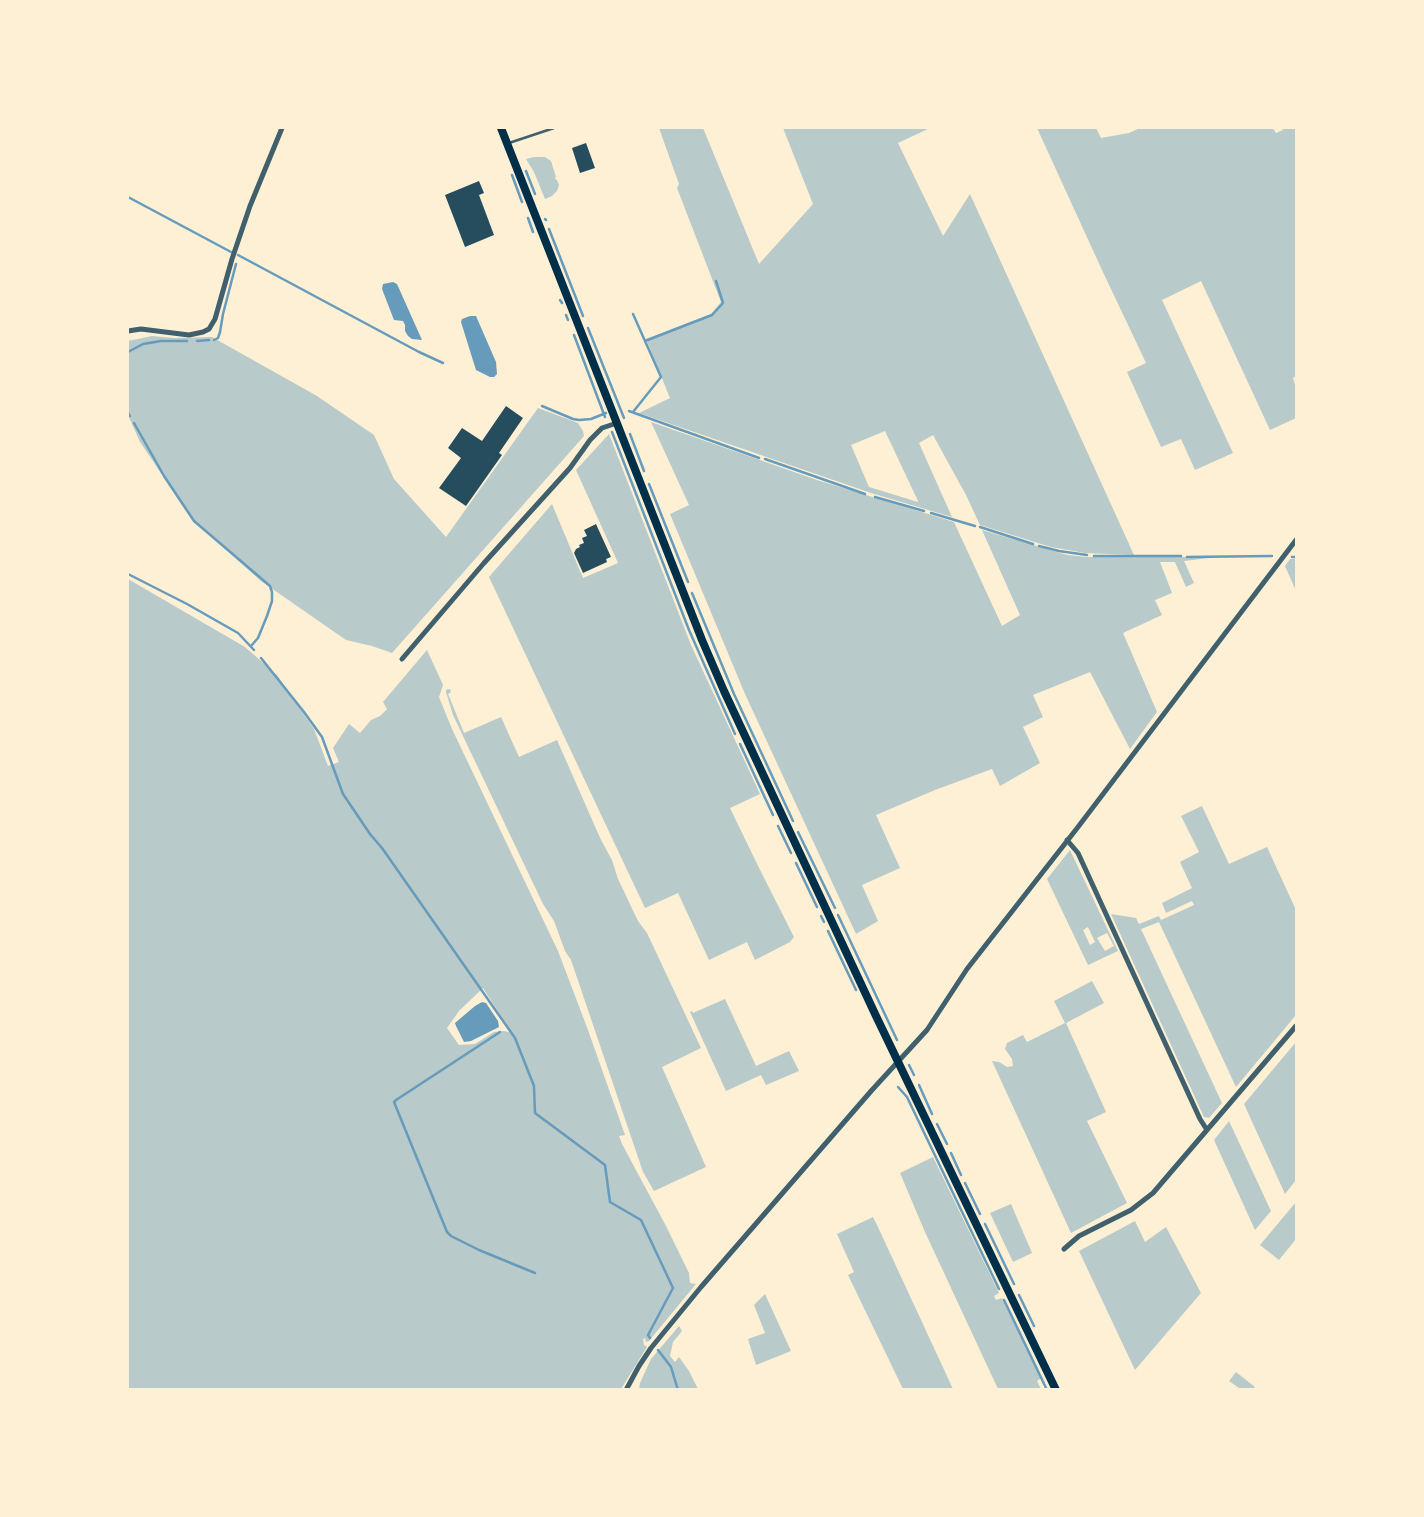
<!DOCTYPE html>
<html>
<head>
<meta charset="utf-8">
<style>
  body { margin:0 }
  #map { position:relative; width:1424px; height:1517px; overflow:hidden; background:#fdf0d5; font-family:Roboto,sans-serif }
  canvas { display:block }
  .frame { position:absolute; inset:0; border:129px solid #fdf0d5; pointer-events:none }
</style>
</head>
<body>
<div id="map">
<canvas width="1424" height="1517"></canvas>
<div class="frame"></div>
</div>
<script>
const context = document.querySelector('canvas').getContext('2d');
context.lineJoin = 'round';
function fillPath(path, color) { context.fillStyle = color; context.fill(path, 'evenodd'); }
const shape = rows => new Path2D(rows.map(r => 'M' + r).join(''));
function trace(path, color, width, dash) { context.strokeStyle = color; context.lineWidth = width; context.lineCap = dash ? 'butt' : 'round'; context.setLineDash(dash || []); context.stroke(path); }
const green = shape([
  [659,128,703,128,759,264,813,204,783,128,930,128,898,143,943,236,970,194,1134,555,1085,553,1051,547,980,525,966,495,933,435,919,443,952,517,871,493,639,413,670,398,646,339,711,314,721,302,677,188,679,184],
  [885,431,918,501,918,502,869,487,851,445],
  [1037,128,1096,128,1101,138,1129,133,1140,128,1273,128,1276,133,1283,130,1282,128,1296,128,1296,376,1293,378,1296,388,1296,418,1270,430,1201,281,1162,300,1233,453,1195,470,1181,439,1161,447,1127,372,1146,363,1102,270],
  [534,157,545,157,551,161,556,177,555,177,556,180,557,180,559,185,557,191,552,196,545,199,534,172,526,159],
  [152,336,174,338,212,337,317,396,374,435,394,479,446,537,538,408,578,423,583,431,584,436,392,653,372,646,346,640,261,581,192,519,140,442,128,415,128,341],
  [651,422,817,480,954,522,1002,626,1020,615,982,530,1067,555,1087,557,1208,557,1209,558,1184,561,1194,583,1186,587,1175,562,1160,562,1172,593,1155,600,1162,615,1123,633,1157,712,1130,749,1090,672,1033,695,1043,717,1023,727,1040,763,1000,786,992,769,935,790,876,815,900,868,862,885,878,921,856,934,745,694,670,514,689,505],
  [609,434,691,645,760,794,730,808,760,870,794,937,790,942,755,960,747,942,709,960,678,893,645,908,489,577,552,504,583,578,618,563,576,470],
  [1290,559,1296,559,1296,591,1285,566],
  [128,579,245,647,277,675,314,729,328,766,339,762,333,748,349,724,360,733,371,720,380,716,387,709,383,702,427,650,443,685,439,697,452,729,558,951,588,1030,625,1135,619,1136,622,1144,666,1226,689,1273,690,1283,696,1284,649,1341,646,1342,645,1338,643,1339,644,1345,647,1347,621,1389,128,1389],
  [483,988,512,1033,504,1031,494,1032,475,1044,459,1045,447,1028,459,1011],
  [450,689,451,692,448,694,464,733,501,717,519,757,557,740,601,840,612,860,618,879,638,921,647,933,701,1048,662,1067,706,1167,654,1191,643,1172,571,960,565,951,554,921,543,904,453,715,446,692,446,690],
  [1202,806,1229,864,1267,847,1296,910,1296,1015,1236,1087,1159,922,1141,929,1222,1103,1209,1118,1204,1117,1111,914,1136,918,1139,924,1159,916,1161,920,1194,905,1192,901,1166,913,1162,903,1192,888,1180,862,1199,852,1181,816],
  [1070,850,1118,951,1088,965,1047,879],
  [1088,927,1095,942,1090,945,1083,930],
  [1107,933,1114,946,1105,951,1097,938],
  [1092,981,1104,1003,1066,1023,1106,1112,1087,1121,1127,1203,1071,1233,992,1061,999,1062,1007,1067,1013,1066,1012,1059,1005,1049,1007,1043,1023,1035,1027,1042,1065,1023,1054,1001],
  [725,999,756,1066,789,1051,799,1071,766,1085,761,1075,726,1091,690,1012,692,1011,693,1013],
  [1296,1042,1296,1180,1285,1194,1244,1104],
  [1229,1121,1271,1211,1255,1230,1214,1140],
  [933,1157,999,1293,994,1296,996,1300,1002,1298,1041,1378,1037,1381,1041,1389,998,1389,925,1232,900,1173],
  [1296,1202,1296,1239,1279,1260,1260,1245],
  [1011,1204,1032,1253,1013,1262,990,1213],
  [873,1217,877,1225,953,1389,903,1389,848,1275,854,1272,837,1234],
  [1135,1221,1145,1242,1166,1227,1201,1293,1135,1370,1079,1251],
  [765,1294,791,1351,756,1365,748,1339,765,1333,754,1305],
  [679,1326,682,1331,673,1342,670,1356,675,1362,679,1357,689,1371,698,1389,639,1389,640,1383,651,1359],
  [1236,1372,1255,1387,1253,1389,1238,1389,1239,1388,1229,1381]
]);
const water = shape([
  [393,282,397,284,422,340,412,339,408,336,405,331,405,325,403,321,394,320,382,289,383,284],
  [470,316,476,316,496,362,497,374,494,377,490,377,476,370,461,322,462,319],
  [482,1002,486,1003,498,1021,499,1027,471,1041,464,1042,456,1026,455,1023,475,1006]
]);
const stream = shape([
  [526,171,535,194],
  [512,175,522,202],
  [128,197,231,252],
  [528,218,533,232],
  [545,219,546,220],
  [549,229,583,316],
  [238,255,419,352,443,363],
  [560,300,562,303],
  [633,314,661,377,633,412],
  [566,315,568,320],
  [588,328,624,418],
  [574,335,605,417],
  [214,340,218,338,220,332,223,314,236,264],
  [197,341,209,340],
  [645,341,712,315,723,303,716,281],
  [128,352,143,344,161,341,187,341],
  [542,406,573,419,579,420,591,419,606,413],
  [629,411,759,458],
  [128,413,130,416],
  [134,423,164,476,194,521,270,586,272,592,272,601,267,616,258,638,251,646],
  [612,432,689,630,735,734],
  [630,434,644,471],
  [765,459,865,494],
  [649,484,688,582],
  [875,497,924,511],
  [931,513,975,526],
  [980,527,1033,544],
  [1039,546,1059,551,1087,555],
  [1094,556,1181,556],
  [1187,557,1272,556],
  [1292,557,1296,557],
  [128,574,187,604,238,633,254,650],
  [692,593,734,694,793,821],
  [261,658,304,712,322,737,343,794,370,834,382,848,515,1038,534,1086,535,1113,605,1165,610,1202,641,1220,673,1288,648,1335,650,1338],
  [740,744,773,815],
  [778,826,791,853],
  [798,832,835,908],
  [796,863,817,907],
  [838,915,897,1040],
  [821,916,824,922],
  [828,931,856,990],
  [500,1032,396,1100,394,1102,447,1232,451,1236,479,1250,535,1273],
  [909,1065,914,1075],
  [919,1085,932,1114],
  [898,1087,907,1097,999,1289],
  [937,1124,947,1144],
  [951,1153,961,1175],
  [965,1183,980,1214],
  [985,1224,1014,1284],
  [1019,1295,1034,1326],
  [1004,1300,1047,1390],
  [658,1350,671,1367,678,1390]
]);
const building = shape([
  [586,143,595,168,580,173,572,148],
  [479,181,484,193,479,195,494,235,465,247,445,195],
  [506,406,523,418,499,453,502,455,466,506,439,488,461,458,448,448,462,428,482,441],
  [596,524,611,557,606,559,607,562,583,573,574,553,576,549,580,547,579,545,584,543,582,538,587,536,584,530]
]);
const service = shape([
  [509,143,554,128]
]);
const minor = shape([
  [128,331,141,329,189,335,203,332,209,329,215,319,232,259,250,206,282,128],
  [402,659,484,563,570,468,590,440,602,428,617,423],
  [1067,840,1078,853,1200,1119,1207,1130],
  [1064,1249,1079,1236,1131,1210,1153,1193,1296,1026],
  [626,1390,639,1366,651,1348,701,1287,872,1090,927,1030,967,969,1078,827,1296,540]
]);
const primary = shape([
  [501,128,702,640,724,691,876,1016,1056,1390]
]);
fillPath(green, '#b9caca');
fillPath(water, '#669bbc');
trace(stream, '#669bbc', 2.5);
fillPath(building, '#264d5e');
trace(service, '#3f606c', 2.5);
trace(minor, '#3f606c', 5);
trace(primary, '#003049', 8);
</script>
</body>
</html>
